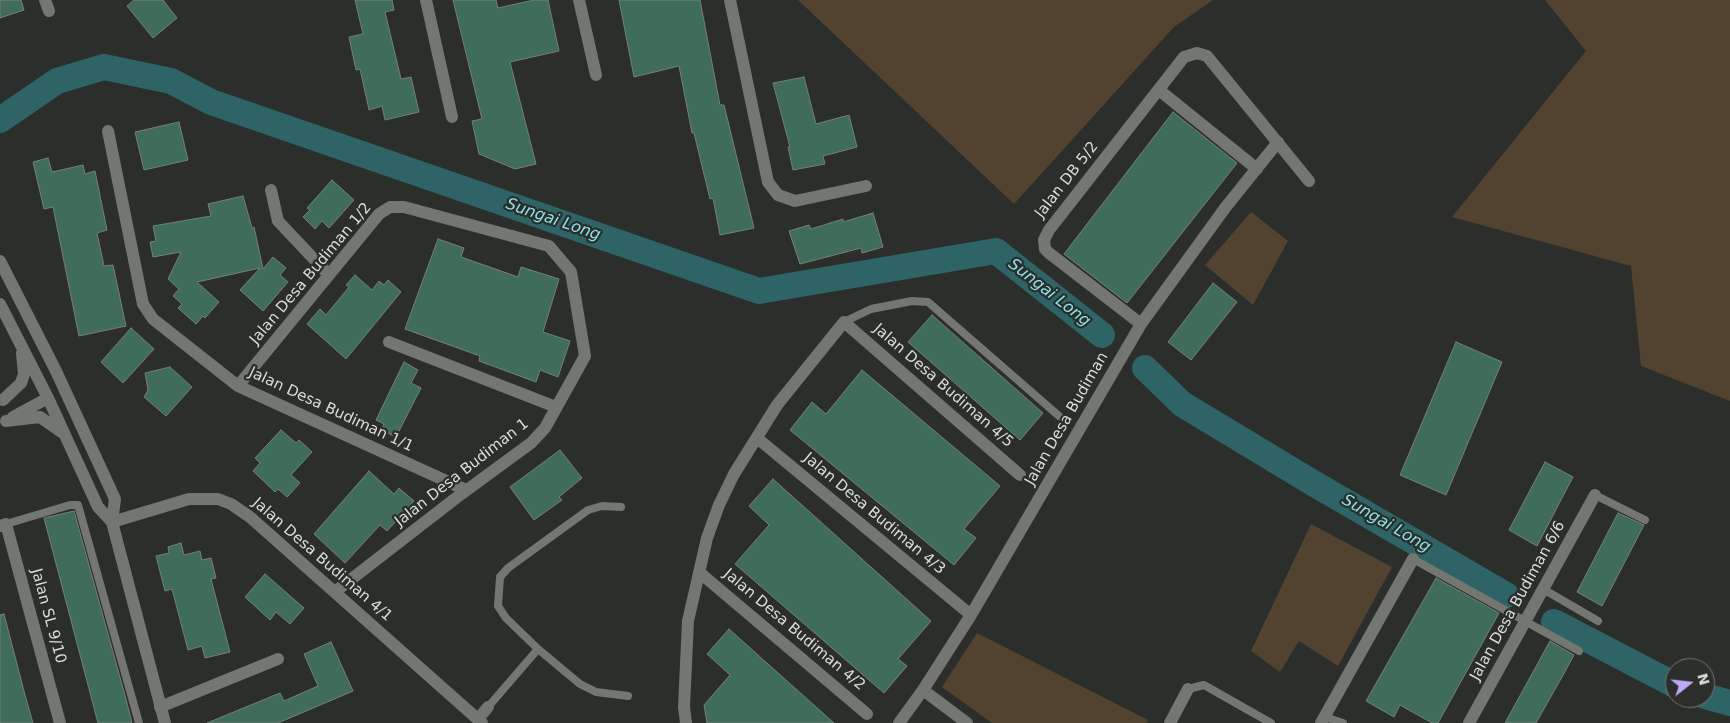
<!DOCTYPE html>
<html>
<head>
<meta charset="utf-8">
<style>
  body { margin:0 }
  #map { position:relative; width:1730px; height:723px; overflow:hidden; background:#2b2e2a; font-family:"DejaVu Sans",sans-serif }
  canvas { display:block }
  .north { position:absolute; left:1665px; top:658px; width:50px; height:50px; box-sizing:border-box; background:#2b2e2a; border:1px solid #717470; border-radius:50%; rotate:74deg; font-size:14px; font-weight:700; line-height:20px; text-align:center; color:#dbddda }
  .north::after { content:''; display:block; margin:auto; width:18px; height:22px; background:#bda9f5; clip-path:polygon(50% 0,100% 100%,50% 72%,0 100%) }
</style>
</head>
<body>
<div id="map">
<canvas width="1730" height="723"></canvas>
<div class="north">N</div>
</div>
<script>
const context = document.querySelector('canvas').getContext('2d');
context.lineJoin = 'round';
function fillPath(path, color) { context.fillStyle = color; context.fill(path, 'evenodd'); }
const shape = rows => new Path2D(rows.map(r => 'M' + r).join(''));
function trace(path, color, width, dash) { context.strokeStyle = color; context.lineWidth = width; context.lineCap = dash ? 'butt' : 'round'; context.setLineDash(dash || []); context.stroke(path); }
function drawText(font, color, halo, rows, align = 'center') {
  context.font = font + ' "DejaVu Sans",sans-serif'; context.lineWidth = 4.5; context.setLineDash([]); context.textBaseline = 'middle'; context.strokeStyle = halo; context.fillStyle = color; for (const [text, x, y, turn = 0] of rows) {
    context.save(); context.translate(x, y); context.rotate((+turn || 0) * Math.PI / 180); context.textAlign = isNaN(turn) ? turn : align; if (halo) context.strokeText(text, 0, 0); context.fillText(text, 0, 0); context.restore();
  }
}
const green = shape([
  [798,0,1213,0,1174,27,1014,204],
  [1545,0,1730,0,1730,401,1641,366,1631,266,1452,217,1586,51],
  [1251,212,1288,241,1253,305,1205,265],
  [1311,524,1392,567,1338,666,1299,641,1280,672,1251,651],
  [977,633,1148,720,1146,723,992,723,942,687]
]);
const river = shape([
  [0,120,57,81,104,67,171,81,211,102,759,291,996,251,1102,335],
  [1145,368,1182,404,1313,483,1506,595],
  [1554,622,1675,685],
  [1705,696,1730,703]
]);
const building = shape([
  [0,0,21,0,24,10,0,18,0,0],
  [134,0,163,0,177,18,153,38,127,6,134,0],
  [355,0,392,0,394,10,385,12,401,79,411,77,419,112,385,120,382,106,369,110,360,69,356,70,349,37,363,34,355,0],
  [453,0,496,0,498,8,534,0,548,0,559,51,510,62,536,164,515,169,479,154,472,121,482,119,453,0],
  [619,0,700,0,720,105,724,105,754,228,720,235,713,198,710,199,694,133,692,133,679,66,634,77,619,0],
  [804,77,816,124,849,115,857,147,823,156,825,164,793,170,788,147,790,147,773,83,804,77],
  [1173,112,1237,163,1127,303,1064,254,1173,112],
  [179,122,188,160,144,170,135,132,179,122],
  [48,158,52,172,83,165,85,174,95,171,107,230,97,233,104,266,113,265,126,326,79,336,53,207,44,209,33,162,48,158],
  [332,180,354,200,329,228,322,221,315,229,303,217,310,210,307,208,332,180],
  [243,196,252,228,254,227,263,269,273,257,286,268,280,275,288,282,263,311,240,290,260,268,197,282,219,302,205,318,203,316,196,324,178,308,182,304,173,296,179,289,168,279,181,252,153,257,150,242,156,241,153,226,211,216,208,204,243,196],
  [873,213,883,247,862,253,861,248,800,264,789,231,809,225,811,229,843,219,843,222,873,213],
  [438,239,464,248,461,257,518,277,521,267,559,279,543,332,570,341,558,377,540,370,536,382,479,361,480,356,405,329,438,239],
  [355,275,372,290,379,281,384,285,388,280,401,292,346,359,307,324,320,309,326,315,349,287,346,285,355,275],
  [1213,283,1237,302,1191,360,1168,342,1213,283],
  [932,315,1043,413,1020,440,908,342,932,315],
  [131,328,154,349,123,383,101,362,131,328],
  [1456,342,1502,362,1446,495,1400,475,1456,342],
  [404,362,418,370,411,383,421,388,396,437,381,430,384,424,376,420,404,362],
  [170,367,192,387,166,416,144,397,148,390,145,373,170,367],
  [862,370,1000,486,964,529,976,538,954,565,790,430,812,402,826,414,862,370],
  [281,430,296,443,299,440,312,452,291,475,300,483,287,497,278,489,275,492,253,471,260,463,255,458,281,430],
  [560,450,582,478,559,497,562,500,534,520,510,487,560,450],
  [1545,462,1573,477,1537,546,1509,530,1545,462],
  [369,471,394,494,399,488,414,501,387,531,380,525,345,563,314,534,369,471],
  [773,479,931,621,898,659,907,666,884,693,735,564,769,525,749,506,773,479],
  [74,511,126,699,132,723,98,723,44,518,74,511],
  [1618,513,1644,525,1602,606,1577,592,1618,513],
  [181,543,184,555,200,551,202,560,211,558,216,578,211,579,230,652,205,658,202,646,188,650,172,589,165,591,156,556,169,553,168,547,181,543],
  [265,574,304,608,290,624,276,612,270,620,245,597,265,574],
  [1436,578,1499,613,1438,723,1432,723,1400,705,1394,717,1366,701,1436,578],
  [4,614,25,695,33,723,0,723,0,615,4,614],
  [729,629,787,681,834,723,707,723,704,705,730,675,707,654,729,629],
  [1550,641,1574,655,1562,677,1536,723,1505,723,1550,641],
  [331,642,353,691,278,723,207,723,280,693,284,701,318,686,304,654,331,642]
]);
const service = shape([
  [844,322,871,309,912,301,928,302,1059,416],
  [1595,495,1645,520],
  [621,507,602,506,588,510,508,568,500,577,498,606,506,618,538,649,580,684,596,692,628,696],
  [6,524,70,505,78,505,139,723],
  [1413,559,1579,651],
  [1543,589,1598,621],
  [1188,689,1204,685,1271,723],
  [488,707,538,649],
  [1325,717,1343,723]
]);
const minor = shape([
  [45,0,49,11],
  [426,0,452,117],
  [579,0,596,75],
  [730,0,768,182,778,195,795,201,866,186],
  [1159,90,1257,169],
  [108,131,143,304,153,319,238,386,466,490],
  [271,190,278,221,329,275],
  [1141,324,1049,253,1045,249,1044,240,1049,230,1184,57,1197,53,1207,56,1309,181],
  [389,342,556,407],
  [238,386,379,214,390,207,404,207,549,246,571,272,585,356,545,428,531,443,456,498,336,591],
  [757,438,971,615],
  [112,522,189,499,218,499,231,504,250,517,482,723],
  [0,526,6,524,60,723],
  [699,572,867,714],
  [923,690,967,723],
  [160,707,278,659],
  [478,719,488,707],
  [686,723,684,707,688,621,707,538,719,505,734,474,777,405,844,322,1020,475],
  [899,723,923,690,971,615,1141,324,1225,208,1278,142],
  [1170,723,1188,689],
  [1321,723,1413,559],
  [1469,723,1595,495]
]);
const tertiary = shape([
  [0,261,56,371,115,499,112,522,165,723],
  [0,304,48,398,98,507,112,522],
  [3,400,21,383,24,374,22,353],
  [13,417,48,398],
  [6,421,40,417,63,433]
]);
const streetNames = [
  ["Jalan DB 5/2",1067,180,-52],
  ["Jalan Desa Budiman 1/2",311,274,-50],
  ["Jalan Desa Budiman 4/5",943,386,41],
  ["Jalan Desa Budiman 1/1",331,410,25],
  ["Jalan Desa Budiman",1067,419,-60],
  ["Jalan Desa Budiman 1",462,473,-38],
  ["Jalan Desa Budiman 4/3",874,514,40],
  ["Jalan Desa Budiman 4/1",322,560,41],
  ["Jalan Desa Budiman 6/6",1518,601,-61],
  ["Jalan SL 9/10",48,616,75],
  ["Jalan Desa Budiman 4/2",794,630,40]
];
const waterNames = [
  ["Sungai Long",553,220,19],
  ["Sungai Long",1049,293,38],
  ["Sungai Long",1386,524,30]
];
fillPath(green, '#514330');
trace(river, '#2f6467', 26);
fillPath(building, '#3f6c5b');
trace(building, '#787f7c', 1);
trace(service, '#737671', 8);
trace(minor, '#737671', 12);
trace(tertiary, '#737671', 12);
drawText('15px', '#dbddda', '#2b2e2a', streetNames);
drawText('italic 16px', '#89e2e7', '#2b2e2a', waterNames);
</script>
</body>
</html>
